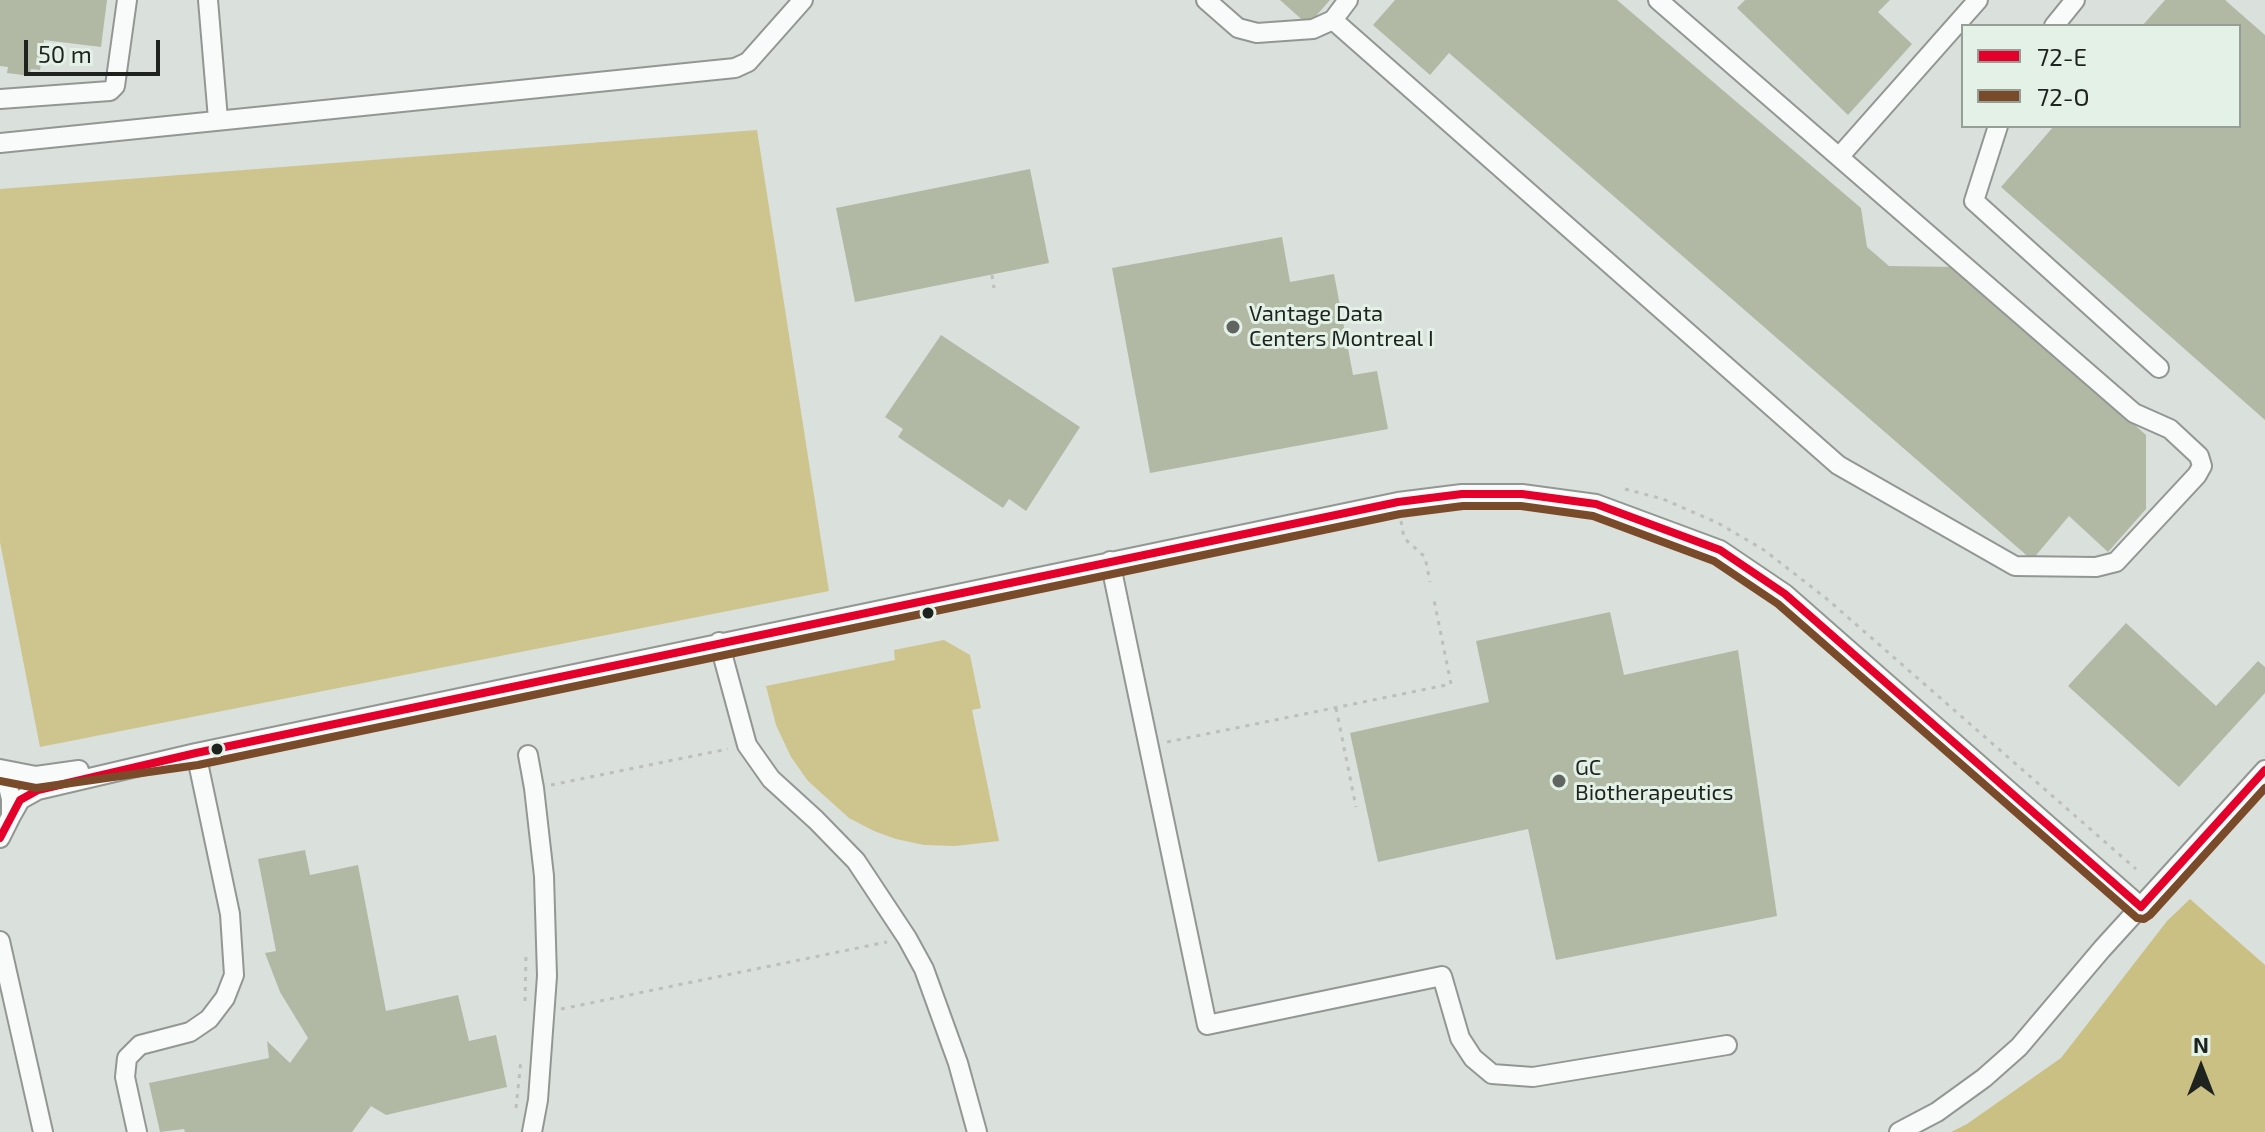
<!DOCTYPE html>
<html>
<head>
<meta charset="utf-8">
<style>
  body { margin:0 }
  #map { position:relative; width:2265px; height:1132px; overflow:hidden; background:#dae0db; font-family:"Exo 2",sans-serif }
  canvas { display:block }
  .legend { position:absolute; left:1961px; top:24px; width:280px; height:104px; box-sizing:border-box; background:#e4f1e6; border:2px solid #959f96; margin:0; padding:10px 14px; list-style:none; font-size:24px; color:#1e231f }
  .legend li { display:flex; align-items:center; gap:16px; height:40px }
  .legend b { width:40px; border:2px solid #959f96 }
  .north { position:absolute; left:2161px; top:1028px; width:80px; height:80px; -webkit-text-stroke:6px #e4f1e6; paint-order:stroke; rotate:0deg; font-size:22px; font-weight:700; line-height:32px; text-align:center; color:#1e231f }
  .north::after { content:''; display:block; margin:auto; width:28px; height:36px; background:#1e231f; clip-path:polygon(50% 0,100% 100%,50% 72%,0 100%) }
  .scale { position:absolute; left:24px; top:40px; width:136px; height:36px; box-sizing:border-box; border:4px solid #1e231f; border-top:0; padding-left:10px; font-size:24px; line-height:28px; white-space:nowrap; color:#1e231f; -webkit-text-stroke:6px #e4f1e6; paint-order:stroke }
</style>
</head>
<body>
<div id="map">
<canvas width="2265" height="1132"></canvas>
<ul class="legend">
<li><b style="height:10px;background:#e4002b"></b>72-E</li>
<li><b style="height:10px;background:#7a4b2a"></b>72-O</li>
</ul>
<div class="north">N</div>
<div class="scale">50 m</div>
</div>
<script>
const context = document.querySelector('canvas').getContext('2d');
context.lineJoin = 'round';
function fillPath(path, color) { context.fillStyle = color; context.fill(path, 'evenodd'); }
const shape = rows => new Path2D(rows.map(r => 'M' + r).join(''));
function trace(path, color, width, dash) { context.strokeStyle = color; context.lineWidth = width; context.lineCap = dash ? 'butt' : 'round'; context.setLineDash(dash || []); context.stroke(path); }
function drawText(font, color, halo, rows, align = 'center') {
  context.font = font + ' "Exo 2",sans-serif'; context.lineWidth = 6; context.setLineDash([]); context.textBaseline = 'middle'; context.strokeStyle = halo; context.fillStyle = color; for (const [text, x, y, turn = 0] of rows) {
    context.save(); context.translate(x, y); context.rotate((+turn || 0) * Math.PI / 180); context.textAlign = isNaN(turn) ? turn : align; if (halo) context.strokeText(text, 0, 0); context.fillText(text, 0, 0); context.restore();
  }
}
const green = shape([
  [757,130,829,591,40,747,0,542,0,189],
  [944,640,970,655,981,708,972,710,999,841,955,846,924,845,896,839,874,831,849,818,808,781,791,757,776,725,766,686,895,660,894,650]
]);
const forest = shape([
  [2190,899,2265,965,2265,1132,1951,1132,1967,1124,2061,1058,2167,921]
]);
const building = shape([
  [0,0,107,0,101,47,44,40,40,70,31,69,30,76,7,73,8,67,0,66],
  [1280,0,1330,0,1308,25],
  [1395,0,1617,0,1861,208,1867,247,1889,266,1957,267,2146,435,2146,509,2108,552,2069,516,2032,560,1449,53,1430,75,1373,25],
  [1745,0,1890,0,1878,12,1912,44,1848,115,1737,8],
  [2165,0,2225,0,2265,35,2265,420,2001,187,2054,126,2239,126,2239,26,2142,26],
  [1030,169,1049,263,855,302,836,208],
  [1282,237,1290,282,1334,274,1353,375,1377,371,1388,429,1150,473,1112,268],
  [941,335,1080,427,1026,511,1009,499,1003,508,898,437,903,429,885,417],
  [1610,612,1624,675,1738,650,1777,916,1556,960,1528,829,1378,862,1350,733,1489,702,1476,641],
  [2126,623,2216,706,2258,661,2265,667,2265,693,2179,787,2068,686],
  [305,850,310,875,358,865,386,1011,458,995,469,1041,496,1035,507,1087,386,1115,371,1106,352,1132,185,1132,184,1129,160,1132,149,1083,269,1058,267,1041,290,1063,308,1038,280,992,265,953,276,951,258,859]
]);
const path = shape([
  [992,275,994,288],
  [1625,489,1663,499,1718,523,1764,550,1827,599,2136,869],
  [1401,521,1404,538,1425,557,1430,582],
  [1336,708,1356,807],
  [1167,742,1451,684,1434,600],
  [551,785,728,749],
  [525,1001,526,952],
  [561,1009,887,942],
  [516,1108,521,1060]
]);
const minor = shape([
  [208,0,218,119],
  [1206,0,1238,28,1257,33,1313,29,1333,20],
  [1348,0,1333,20,1838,465,2015,566,2096,567,2116,562,2197,475,2202,466,2199,456,2170,429,2134,413,1658,0],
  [2054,26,2075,0],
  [0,99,110,91,115,86,127,0],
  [1998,126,1974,201,2159,368],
  [0,143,735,68,748,62,803,0],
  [1839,157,1978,0],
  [1110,561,1207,1025,1442,976,1460,1038,1473,1058,1492,1074,1533,1077,1727,1045],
  [719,642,747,745,771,779,816,820,856,861,907,938,924,969,958,1063,977,1132],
  [528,755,534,788,544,876,547,976,538,1100,532,1132],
  [0,769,36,776,79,770],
  [0,772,7,782,11,799,11,816,0,838],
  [11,816,20,800,38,790,196,753,1398,502,1462,494,1522,494,1596,504,1720,550,1785,594,2141,907],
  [0,941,43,1132],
  [137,1132,125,1077,127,1058,140,1045,190,1032,209,1019,225,998,234,975,230,914,196,753],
  [1899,1132,1937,1112,1984,1078,2019,1047,2102,949,2265,770]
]);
const bus1 = shape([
  [0,838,20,800,38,790,196,753,1398,502,1462,494,1522,494,1596,504,1720,550,1785,594,2141,907,2265,770]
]);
const bus2 = shape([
  [0,781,36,788,198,765,1400,514,1463,506,1521,506,1593,516,1714,561,1778,604,2137,918,2144,919,2150,915,2265,788]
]);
const markers = [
  [1233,327,8,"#606561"],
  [928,613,7,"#1e231f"],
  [217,749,7,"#1e231f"],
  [1559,781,8,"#606561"]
];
const poiNames = [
  ["Vantage Data",1249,314],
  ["Centers Montreal I",1249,339],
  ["GC",1575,768],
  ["Biotherapeutics",1575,793]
];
fillPath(green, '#cec48d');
fillPath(forest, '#cac084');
fillPath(building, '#b1b9a5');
trace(minor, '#939794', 22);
trace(path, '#bdbfbd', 3, [4, 6]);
trace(minor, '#f9fafa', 18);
trace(bus1, '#e4002b', 8);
trace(bus2, '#7a4b2a', 8);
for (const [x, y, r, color] of markers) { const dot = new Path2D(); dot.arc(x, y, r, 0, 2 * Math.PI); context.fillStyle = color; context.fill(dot); trace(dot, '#e4f1e6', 3); }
drawText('22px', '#1e231f', '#e4f1e6', poiNames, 'left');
</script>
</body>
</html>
